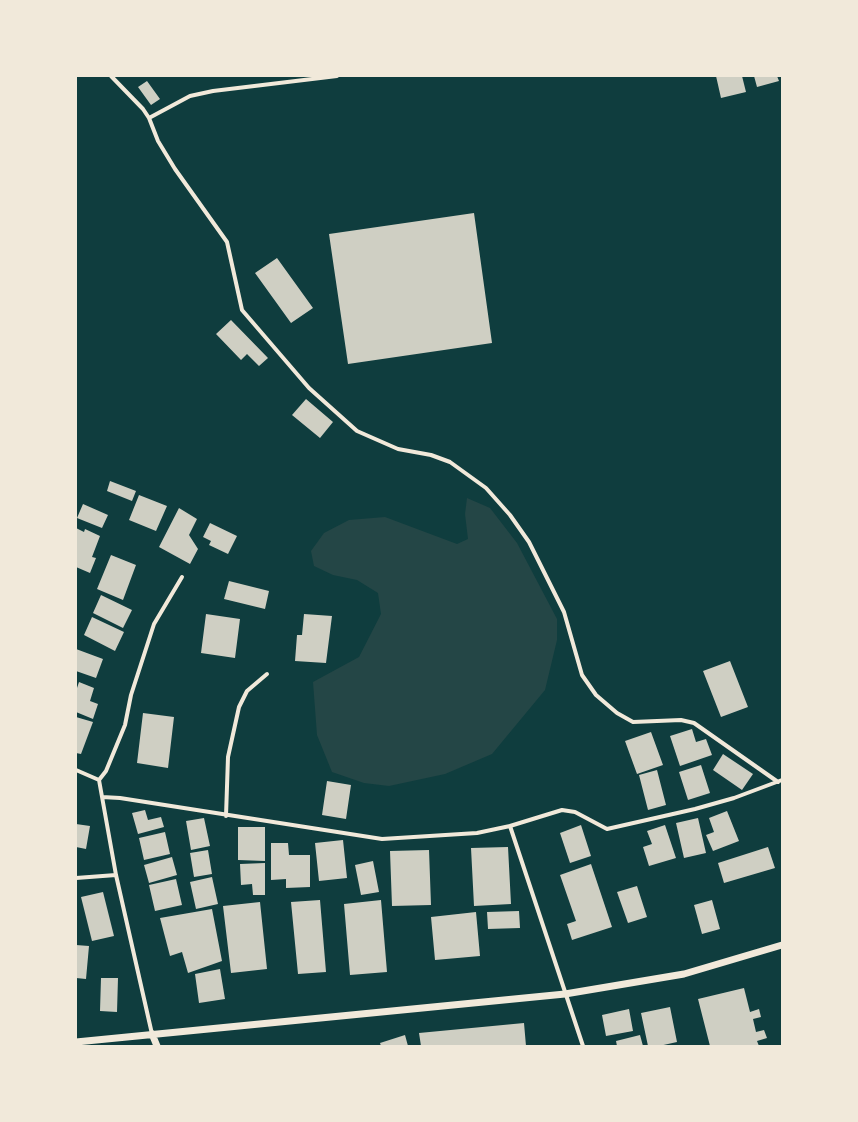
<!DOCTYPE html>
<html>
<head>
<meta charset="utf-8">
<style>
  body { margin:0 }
  #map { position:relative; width:858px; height:1122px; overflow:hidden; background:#0f3d3e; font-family:Jost,sans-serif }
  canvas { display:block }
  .frame { position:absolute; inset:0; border:77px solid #f1e9da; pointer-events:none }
</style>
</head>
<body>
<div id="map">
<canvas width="858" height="1122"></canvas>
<div class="frame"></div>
</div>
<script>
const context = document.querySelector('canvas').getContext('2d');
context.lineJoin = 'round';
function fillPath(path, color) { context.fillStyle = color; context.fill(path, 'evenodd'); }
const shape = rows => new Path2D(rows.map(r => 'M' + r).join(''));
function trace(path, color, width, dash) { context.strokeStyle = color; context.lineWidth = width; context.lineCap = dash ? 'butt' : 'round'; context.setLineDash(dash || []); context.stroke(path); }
const green = shape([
  [467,498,490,508,517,543,557,619,557,640,545,690,492,754,445,774,389,786,364,783,332,772,317,735,313,682,359,657,381,614,378,593,357,580,333,575,314,566,311,551,324,533,349,520,385,517,457,544,468,539,465,514]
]);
const building = shape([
  [716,76,742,76,746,92,721,98],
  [754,76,777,76,779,81,757,87],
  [147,81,160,99,151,105,138,87],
  [474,213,492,343,348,364,329,234],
  [277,258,313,308,291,323,255,273],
  [231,320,268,358,259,366,247,354,241,360,216,334],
  [306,399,333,422,320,438,292,415],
  [110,481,136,491,132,501,107,491],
  [139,495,167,506,156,531,129,520],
  [83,504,108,515,102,528,77,518],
  [179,508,197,519,189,535,198,549,190,564,159,547],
  [210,523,237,536,228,554,209,545,211,541,203,537],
  [76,528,84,532,85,529,100,536,92,557,96,558,90,573,76,567],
  [111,555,136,565,123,600,97,589],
  [229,581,269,591,265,609,224,599],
  [101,595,132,610,123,628,93,613],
  [206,614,240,619,235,658,201,653],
  [304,614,332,616,326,663,295,661,297,635,302,635],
  [92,617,124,632,115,651,84,635],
  [76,649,103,659,96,678,76,671],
  [730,661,748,707,721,717,703,671],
  [79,682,94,688,90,701,98,704,93,719,76,712,76,691],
  [143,713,174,717,168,768,137,763],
  [76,717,93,722,81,754,76,753],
  [692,729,696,742,706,739,712,755,680,766,670,736],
  [651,732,663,765,637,774,625,741],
  [723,754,753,774,742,790,713,770],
  [701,765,710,793,688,800,679,772],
  [657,770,666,805,648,810,639,775],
  [327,781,351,785,346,819,322,815],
  [145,810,148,820,161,817,164,827,138,834,132,813],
  [727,811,739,841,713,851,706,835,714,832,709,818],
  [204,818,210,846,191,850,186,821],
  [698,818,706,853,684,858,676,823],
  [76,824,90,826,86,849,76,847],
  [581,825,591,856,570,863,560,833],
  [665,825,676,858,649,866,643,847,652,844,647,831],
  [238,827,265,827,265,861,238,860],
  [165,832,170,854,144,860,139,838],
  [343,840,347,878,319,881,315,843],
  [271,843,288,843,289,855,310,855,310,887,286,888,286,879,271,880],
  [508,847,511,904,474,906,471,848],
  [768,847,775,868,724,883,718,863],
  [208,850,212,874,194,877,190,853],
  [429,850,431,905,392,906,390,851],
  [172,857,177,875,149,883,144,865],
  [373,861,379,892,361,895,355,865],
  [265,863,265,895,253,895,252,884,241,885,240,864],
  [591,864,612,927,572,940,567,924,576,921,560,875],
  [212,877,218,904,196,909,190,882],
  [176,879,182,905,155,911,149,885],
  [637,886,647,917,628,923,617,892],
  [103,892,114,936,92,941,81,897],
  [320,900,326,972,298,974,291,902],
  [381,900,387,972,350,975,344,904],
  [712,900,720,929,702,934,694,905],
  [260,902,267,969,231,973,223,906],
  [212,909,222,961,188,973,182,952,170,956,160,918],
  [519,911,520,928,488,929,487,912],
  [476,912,480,956,435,960,431,917],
  [76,945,89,946,86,979,76,978],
  [220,969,225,999,199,1003,195,974],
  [101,978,118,978,117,1012,100,1011],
  [744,988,750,1012,759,1009,761,1017,753,1019,756,1032,764,1030,767,1038,757,1041,759,1046,710,1046,698,999],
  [670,1007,677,1042,659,1046,648,1046,641,1013],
  [629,1009,633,1031,606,1036,602,1015],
  [524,1023,526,1046,421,1046,419,1033],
  [405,1035,408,1046,381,1046,380,1043],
  [640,1035,643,1046,617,1046,616,1041]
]);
const minor = shape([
  [111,76,143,109,149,118,158,141,175,169,227,242,242,310,309,388,357,431,398,449,431,455,450,462,486,488,510,515,529,542,564,612,582,675,596,695,617,713,633,722,681,720,694,723,778,782],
  [149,118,190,96,213,91,337,76],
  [76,770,99,780,116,875,152,1034],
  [99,780,106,771,125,725,131,695,154,624,182,577],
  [102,797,120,798,382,839,477,833,510,826,562,810,575,812,607,829,695,809,734,798,782,780],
  [226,816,228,757,239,707,247,691,267,674],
  [510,826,583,1046],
  [76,878,116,875]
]);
const tertiary = shape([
  [152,1034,157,1046],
  [76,1042,565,994,684,974,782,945]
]);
fillPath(green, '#244646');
fillPath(building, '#cfcfc3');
trace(minor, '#f1e9da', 4);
trace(tertiary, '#f1e9da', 7);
</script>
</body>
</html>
